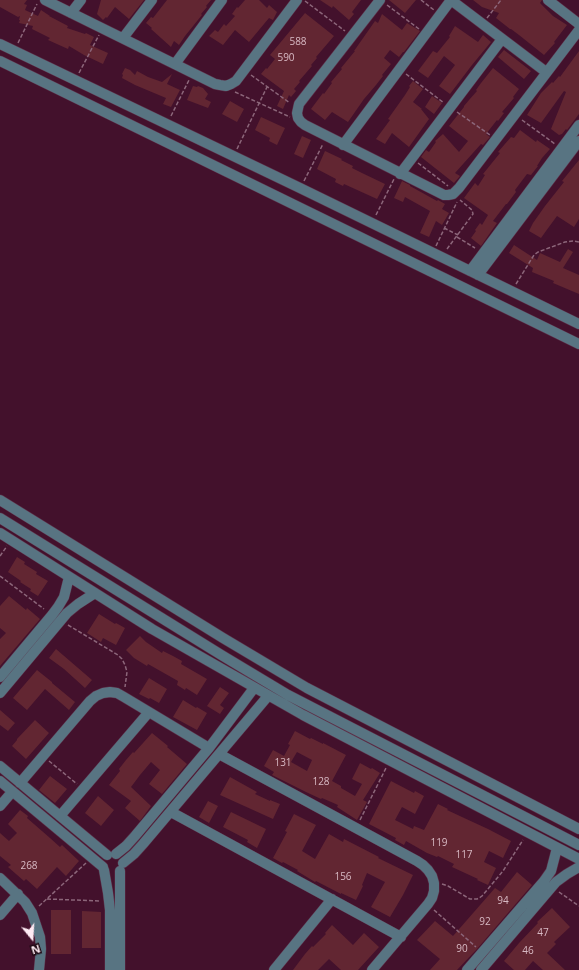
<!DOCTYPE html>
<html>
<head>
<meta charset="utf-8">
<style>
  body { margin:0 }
  #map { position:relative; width:579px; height:970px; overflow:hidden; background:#43112c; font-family:"Open Sans",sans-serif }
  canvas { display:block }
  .north { position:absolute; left:12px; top:918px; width:40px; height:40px; -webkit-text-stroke:3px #1d0712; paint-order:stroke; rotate:162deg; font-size:11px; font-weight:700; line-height:16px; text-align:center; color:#feeaf3 }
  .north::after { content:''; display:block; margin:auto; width:14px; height:18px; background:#feeaf3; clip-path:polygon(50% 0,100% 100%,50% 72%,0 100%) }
</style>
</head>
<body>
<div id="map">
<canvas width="579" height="970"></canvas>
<div class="north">N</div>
</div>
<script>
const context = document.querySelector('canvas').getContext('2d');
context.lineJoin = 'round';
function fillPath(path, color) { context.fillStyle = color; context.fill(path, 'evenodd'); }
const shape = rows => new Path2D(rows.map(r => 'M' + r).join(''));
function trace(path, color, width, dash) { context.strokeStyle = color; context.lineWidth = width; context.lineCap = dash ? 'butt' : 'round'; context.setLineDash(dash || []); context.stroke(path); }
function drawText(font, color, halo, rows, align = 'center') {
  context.font = font + ' "Open Sans",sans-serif'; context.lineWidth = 4; context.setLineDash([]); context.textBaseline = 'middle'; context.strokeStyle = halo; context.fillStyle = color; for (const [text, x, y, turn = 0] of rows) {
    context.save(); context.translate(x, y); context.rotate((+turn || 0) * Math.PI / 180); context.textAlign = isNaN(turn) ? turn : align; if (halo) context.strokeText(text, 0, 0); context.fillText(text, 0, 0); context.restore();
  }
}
const building = shape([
  [0,0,27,0,24,4,27,5,25,10,38,16,41,10,50,16,49,16,68,26,67,28,85,34,86,33,94,37,90,45,108,53,103,64,84,55,69,46,68,49,48,40,50,38,32,29,33,26,19,23,20,20,19,20,20,16,18,17,0,7],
  [101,0,144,0,129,19,115,7,107,18,106,17,103,20,97,14],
  [167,0,211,0,206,6,207,7,201,14,202,15,185,36,179,45,174,41,171,47,151,29,152,28,146,23,151,17,153,18],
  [245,0,259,0,267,8,269,5,277,12,273,20,269,18,249,42,235,30,223,45,209,36,215,30,218,32,224,24,226,26,235,16,232,14,237,7,238,8],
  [320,0,361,0,352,12,354,14,349,20,333,6,332,8],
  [389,0,416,0,405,13],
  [473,0,542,0,540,3,553,16,567,25,554,42,555,43,544,55,519,35,511,29,510,29,496,18,499,13,482,7],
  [305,13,334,36,316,57,317,58,311,65,312,66,299,81,300,82,294,89,296,91,291,97,289,95,283,109,277,106,284,91,261,74,266,68,267,69,275,59,270,55],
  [382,14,402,30,407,23,420,31,404,52,403,52,399,57,390,50,384,58,391,64,382,75,383,76,376,85,364,99,348,122,332,112,325,120,311,109,323,93,324,94,332,83,331,82,342,69,341,68,355,51,354,51,375,21,378,23],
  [455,26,478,42,483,35,491,42,472,65,450,94,439,86,455,65,444,56,428,78,418,71,433,51,437,53,450,37,449,36],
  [504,50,531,71,524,79,498,57],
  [579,51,579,114,567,130,566,129,562,134,559,135,551,129,566,92,564,91,541,123,527,115,541,93,552,82,553,83,559,76,560,77],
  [125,68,130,70,135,75,137,71,148,77,162,82,172,74,167,84,180,90,171,107,163,104,166,98,135,85,122,78,123,75,122,74],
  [493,68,519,89,513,97,514,98,502,112,504,113,498,121,497,120,486,134,490,137,483,145,481,144,455,173,460,176,454,183,421,157,426,150,429,152,436,142,435,141,443,134,459,152,468,141,449,126,464,107,464,106,469,100,477,91,476,90,481,83],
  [413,81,423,89,413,102,422,109,421,109,429,119,409,147,392,133,385,144,376,139,390,120,388,119,405,95,410,87,409,86],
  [193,86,197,87,198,86,203,88,208,94,205,99,211,102,208,108,187,100],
  [432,96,442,103,434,114,425,107],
  [230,101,244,109,237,122,222,114],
  [261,117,285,128,277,145,269,141,270,138,255,130],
  [520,130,536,142,537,140,550,149,542,158,537,166,538,166,531,175,527,174,515,190,516,192,507,204,506,204,493,221,497,223,481,246,471,238,476,231,475,230,480,223,482,225,488,215,464,198,475,183,478,186,485,175,483,174,500,153,498,152,511,137,514,138],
  [302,136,311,140,303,158,294,154],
  [325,151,342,159,341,160,353,166,352,168,362,173,385,184,377,199,344,184,343,186,335,182,336,179,317,169],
  [579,160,579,219,574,227,557,216,546,231,541,238,529,231,533,223,545,206,564,182,562,181],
  [402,181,410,185,410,186,437,201,438,200,445,204,442,209,449,213,442,225,436,221,429,237,420,233,430,211,405,197,403,202,394,198],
  [514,245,537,260,540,253,560,262,568,249,573,252,563,268,579,275,579,294,553,283,554,281,532,272,533,268,509,253],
  [17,557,25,562,24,564,37,572,36,574,48,581,38,596,30,591,31,589,20,582,21,581,8,572],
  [9,596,26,610,27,608,40,619,0,666,0,639,6,633,0,628,0,606],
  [99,614,115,624,116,623,125,628,116,645,103,638,101,642,87,633],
  [140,636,146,642,162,653,163,651,173,656,182,661,181,664,207,679,197,695,186,688,185,690,177,685,178,681,148,664,147,666,134,658,126,650],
  [56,649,92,680,85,688,64,669,49,658],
  [37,670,52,682,52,683,75,702,69,710,45,689,27,710,13,698],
  [149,678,167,689,159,703,150,698,149,699,139,694],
  [220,687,229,693,220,705,224,708,220,714,207,706],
  [183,700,196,708,197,707,207,713,197,730,173,717],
  [0,710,15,723,8,731,0,725],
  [35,720,49,733,26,759,12,746,17,740,17,739],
  [295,731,310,739,311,738,323,744,323,743,346,755,332,781,341,786,341,788,355,796,362,784,352,779,360,763,371,769,372,768,380,773,363,800,367,802,357,820,337,807,338,805,322,798,321,799,306,792,272,775,274,772,264,766,273,750,284,756,290,745,288,744],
  [297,752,312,760,307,771,291,762],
  [152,733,168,746,167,747,187,764,162,794,149,784,160,770,151,762,140,775,131,787,151,806,140,821,125,808,131,801,109,785,120,771,119,769,126,760,133,752,134,753],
  [50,776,67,789,55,803,39,790],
  [230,777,257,792,255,794,270,801,270,800,280,804,273,819,220,795],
  [391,781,414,793,415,791,424,796,415,814,402,807,395,820,413,829,414,826,424,830,438,804,448,809,447,810,462,817,488,829,511,841,503,858,489,851,484,862,496,868,488,885,477,880,478,879,452,867,454,864,438,856,437,857,427,853,406,841,404,845,395,840,396,838,369,824],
  [98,796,114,810,101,826,85,813],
  [208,801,218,806,209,823,199,817],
  [20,810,28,816,27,818,50,838,60,847,62,845,79,861,66,876,57,867,37,889,26,879,24,881,8,867,11,865,0,856,0,833,9,841,17,833,8,824],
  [231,812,266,829,257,848,247,842,248,840,223,827],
  [294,814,316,825,302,851,315,859,329,834,343,842,344,839,379,857,378,858,413,875,403,895,390,917,371,907,385,882,367,873,362,885,363,886,356,900,341,893,341,894,316,881,315,882,297,871,298,870,283,862,282,863,273,858,287,832,285,831],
  [517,872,532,885,477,949,457,970,430,970,440,959,417,940,435,921,453,936,495,888,501,892],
  [552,908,570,927,554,942,556,944,547,953,565,970,543,970,533,961,525,970,514,970,504,961,519,943,538,923,537,922],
  [51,910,71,910,71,954,51,954],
  [82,911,101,912,101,948,82,948],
  [332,925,353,945,364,933,379,947,358,970,341,970,329,959,318,970,293,970,305,954,312,946,313,947,326,934,325,933]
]);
const path = shape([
  [421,0,434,10],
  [305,1,345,31],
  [387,5,419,29],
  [487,18,501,0],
  [18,43,37,4],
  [79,73,99,35],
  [406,74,444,103],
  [251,75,290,103],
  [235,92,290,117],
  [457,112,490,135],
  [171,116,189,80],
  [522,120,555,144],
  [237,149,267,87],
  [418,163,448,186],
  [304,181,323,144],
  [376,215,394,179],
  [444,228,458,235],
  [457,237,475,248],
  [436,246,457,202],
  [447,249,473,214,472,210,460,200],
  [516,284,534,255,538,252,565,242,573,241,579,242],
  [0,556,7,546],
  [0,576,44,609],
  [68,625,118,655,122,659,125,665,127,672,125,687],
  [49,761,77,784],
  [360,820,386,768],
  [442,884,448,886,470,899,477,899,479,898,482,896,503,871,523,840],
  [559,892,579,906],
  [47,899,101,901],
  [39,906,86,863],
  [434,910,476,947]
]);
const minor = shape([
  [45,0,215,84,220,85,226,86,231,84,236,81,297,0],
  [380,0,299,104,297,113,298,118,301,122,305,125,444,195,448,195,453,194,459,188,579,30],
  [451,0,546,72],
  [548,0,579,24],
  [71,13,81,0],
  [123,38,152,0],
  [0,44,300,188,579,324],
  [0,61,579,344],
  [175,64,222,0],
  [343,145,451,0],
  [400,174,502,39],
  [470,271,579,125],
  [478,275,579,141],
  [0,500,223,638,307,688,579,829],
  [0,518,223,656,288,695,579,845],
  [0,533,152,629,303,715,579,859],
  [0,677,52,615,58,607,64,597,69,577],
  [0,693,67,613,78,604,95,593],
  [219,754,417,861,423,865,428,870,432,876,434,883,434,891,432,898,428,904,372,970],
  [0,766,107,855],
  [0,781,103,867],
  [20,783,90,701,96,696,103,693,110,692,117,693,124,697,209,748],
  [0,806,12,792],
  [171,812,401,937],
  [60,816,149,712],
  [116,854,126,846,135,836,209,748,254,688],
  [123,863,134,854,143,844,268,696],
  [104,870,108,893,110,910,110,970],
  [0,878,25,902,32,913,40,937,41,949,39,970],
  [0,915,18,894],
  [120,970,120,871],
  [274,970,332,899],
  [467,970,544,881,551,871,557,848],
  [481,970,556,882,567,874,579,867]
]);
const numberNames = [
  ["588",298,42],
  ["590",286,58],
  ["131",283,763],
  ["128",321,782],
  ["119",439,843],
  ["117",464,855],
  ["268",29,866],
  ["156",343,877],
  ["94",503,901],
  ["92",485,922],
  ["47",543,933],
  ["90",462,949],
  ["46",528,951]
];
fillPath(building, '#622632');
trace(minor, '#5d2f48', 11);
trace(path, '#8c667a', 1.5, [4, 2]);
trace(minor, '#587482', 10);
drawText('10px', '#d7b9c3', null, numberNames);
</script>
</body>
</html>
